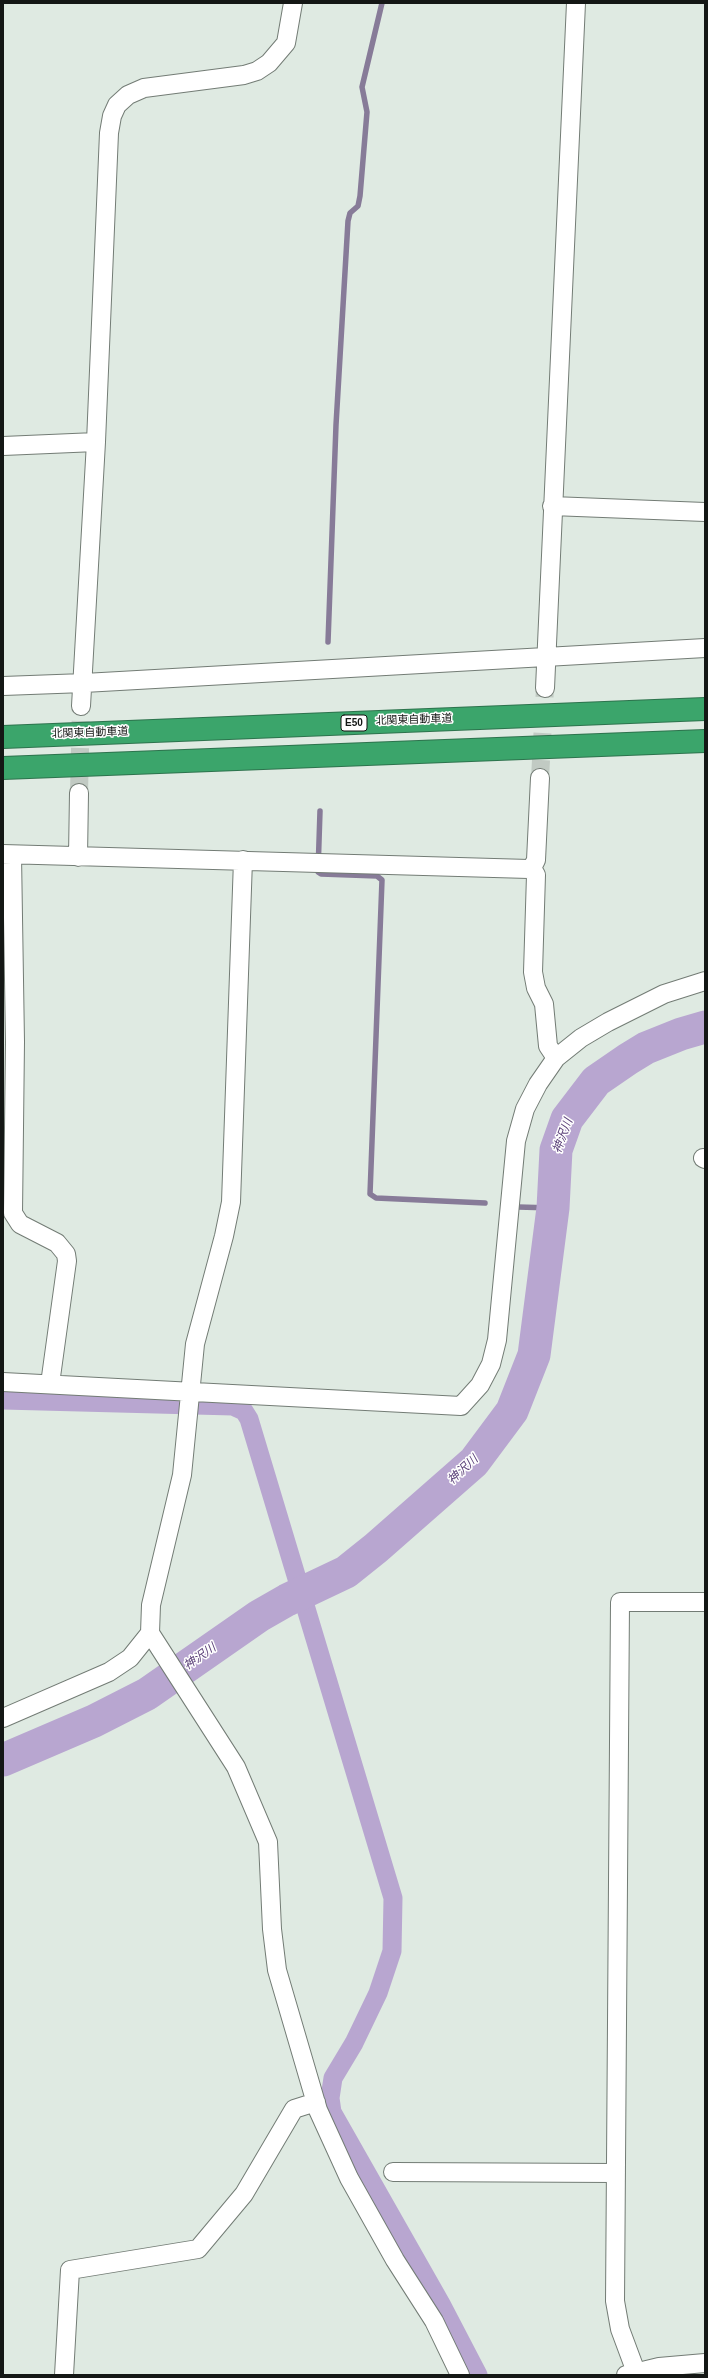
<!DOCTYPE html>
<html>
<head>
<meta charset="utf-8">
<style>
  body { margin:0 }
  #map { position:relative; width:708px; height:2378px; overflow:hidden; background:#dfeae2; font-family:Arial,sans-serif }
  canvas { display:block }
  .frame { position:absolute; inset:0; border:4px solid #141715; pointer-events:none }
</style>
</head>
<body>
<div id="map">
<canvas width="708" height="2378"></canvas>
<div class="frame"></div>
</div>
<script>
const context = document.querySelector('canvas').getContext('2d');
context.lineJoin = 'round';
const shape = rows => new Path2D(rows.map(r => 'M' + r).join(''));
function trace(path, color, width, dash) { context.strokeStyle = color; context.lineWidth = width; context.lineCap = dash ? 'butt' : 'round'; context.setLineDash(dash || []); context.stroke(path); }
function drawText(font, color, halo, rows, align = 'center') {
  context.font = font + ' Arial,"Noto Sans JP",sans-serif'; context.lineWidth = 3; context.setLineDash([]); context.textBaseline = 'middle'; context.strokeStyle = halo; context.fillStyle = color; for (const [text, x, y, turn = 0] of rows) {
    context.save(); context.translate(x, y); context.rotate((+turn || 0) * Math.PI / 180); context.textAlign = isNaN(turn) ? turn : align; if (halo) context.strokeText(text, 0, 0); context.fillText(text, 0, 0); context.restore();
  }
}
const stream = shape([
  [328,642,336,425,348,221,350,213,358,206,360,196,367,112,362,87,382,3],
  [320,811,318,872,321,874,377,876,382,880,370,1194,376,1198,485,1203],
  [518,1207,553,1208]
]);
const canal = shape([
  [3,1400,233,1406,244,1411,249,1419,393,1898,392,1951,378,1993,354,2043,333,2078,330,2098,332,2112,441,2304,478,2375]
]);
const river = shape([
  [3,1760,94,1721,147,1694,259,1616,287,1600,346,1572,376,1548,474,1462,512,1411,534,1355,553,1208,556,1150,567,1119,596,1081,628,1059,646,1048,681,1034,705,1027]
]);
const minorTunnel = shape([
  [540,778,545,688],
  [79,793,81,706]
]);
const minor = shape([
  [3,446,96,442],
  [552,506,705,512],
  [3,686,84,683,705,648],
  [545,688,576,3],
  [81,706,96,442,109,133,112,116,117,105,128,95,144,88,244,75,257,71,269,63,286,43,293,3],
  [3,854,529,869,532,868,536,860,540,778],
  [12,855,15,1042,13,1213,20,1224,57,1243,66,1254,67,1261,50,1384],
  [78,857,79,793],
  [243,860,231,1202,224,1236,195,1344,182,1475,151,1605,150,1633,236,1767,268,1842,272,1929,277,1970,318,2110,349,2178,395,2260,434,2321,460,2375],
  [532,868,536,875,533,972,536,988,544,1004,548,1046,556,1058],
  [703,1158,705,1159],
  [3,1382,461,1406,480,1385,491,1364,497,1340,516,1141,525,1109,538,1084,556,1058,581,1038,608,1022,664,994,705,981],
  [3,1718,109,1672,130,1658,150,1633],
  [393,2172,616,2173],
  [636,2372,620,2329,615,2301,620,1602,705,1602],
  [64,2375,70,2270,198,2249,244,2194,294,2109,316,2102],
  [626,2375,659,2367,705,2363]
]);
const highway = shape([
  [3,737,705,709],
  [3,768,705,741]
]);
const shields = [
  [354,723,26]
];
const shieldNames = [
  ["E50",354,723]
];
const streetNames = [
  ["北関東自動車道",414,720,-2],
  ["北関東自動車道",90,733,-2]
];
const waterNames = [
  ["神沢川",563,1136,-70],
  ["神沢川",463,1470,-43],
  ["神沢川",200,1657,-35]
];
trace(stream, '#877b98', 5.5);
trace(canal, '#b8a6d0', 19);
trace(river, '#b8a6d0', 33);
trace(minorTunnel, '#c1cac3', 18, [18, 9]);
trace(minor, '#737c75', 20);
trace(highway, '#2d734d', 24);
trace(minor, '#fff', 18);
trace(highway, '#3ba56b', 22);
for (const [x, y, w] of shields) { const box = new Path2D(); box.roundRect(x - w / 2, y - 8, w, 16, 3); context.fillStyle = '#fff'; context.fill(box); trace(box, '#141715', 1); }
drawText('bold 10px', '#141715', null, shieldNames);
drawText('11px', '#141715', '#fff', streetNames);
drawText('italic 12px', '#5c427a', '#fff', waterNames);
</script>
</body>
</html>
